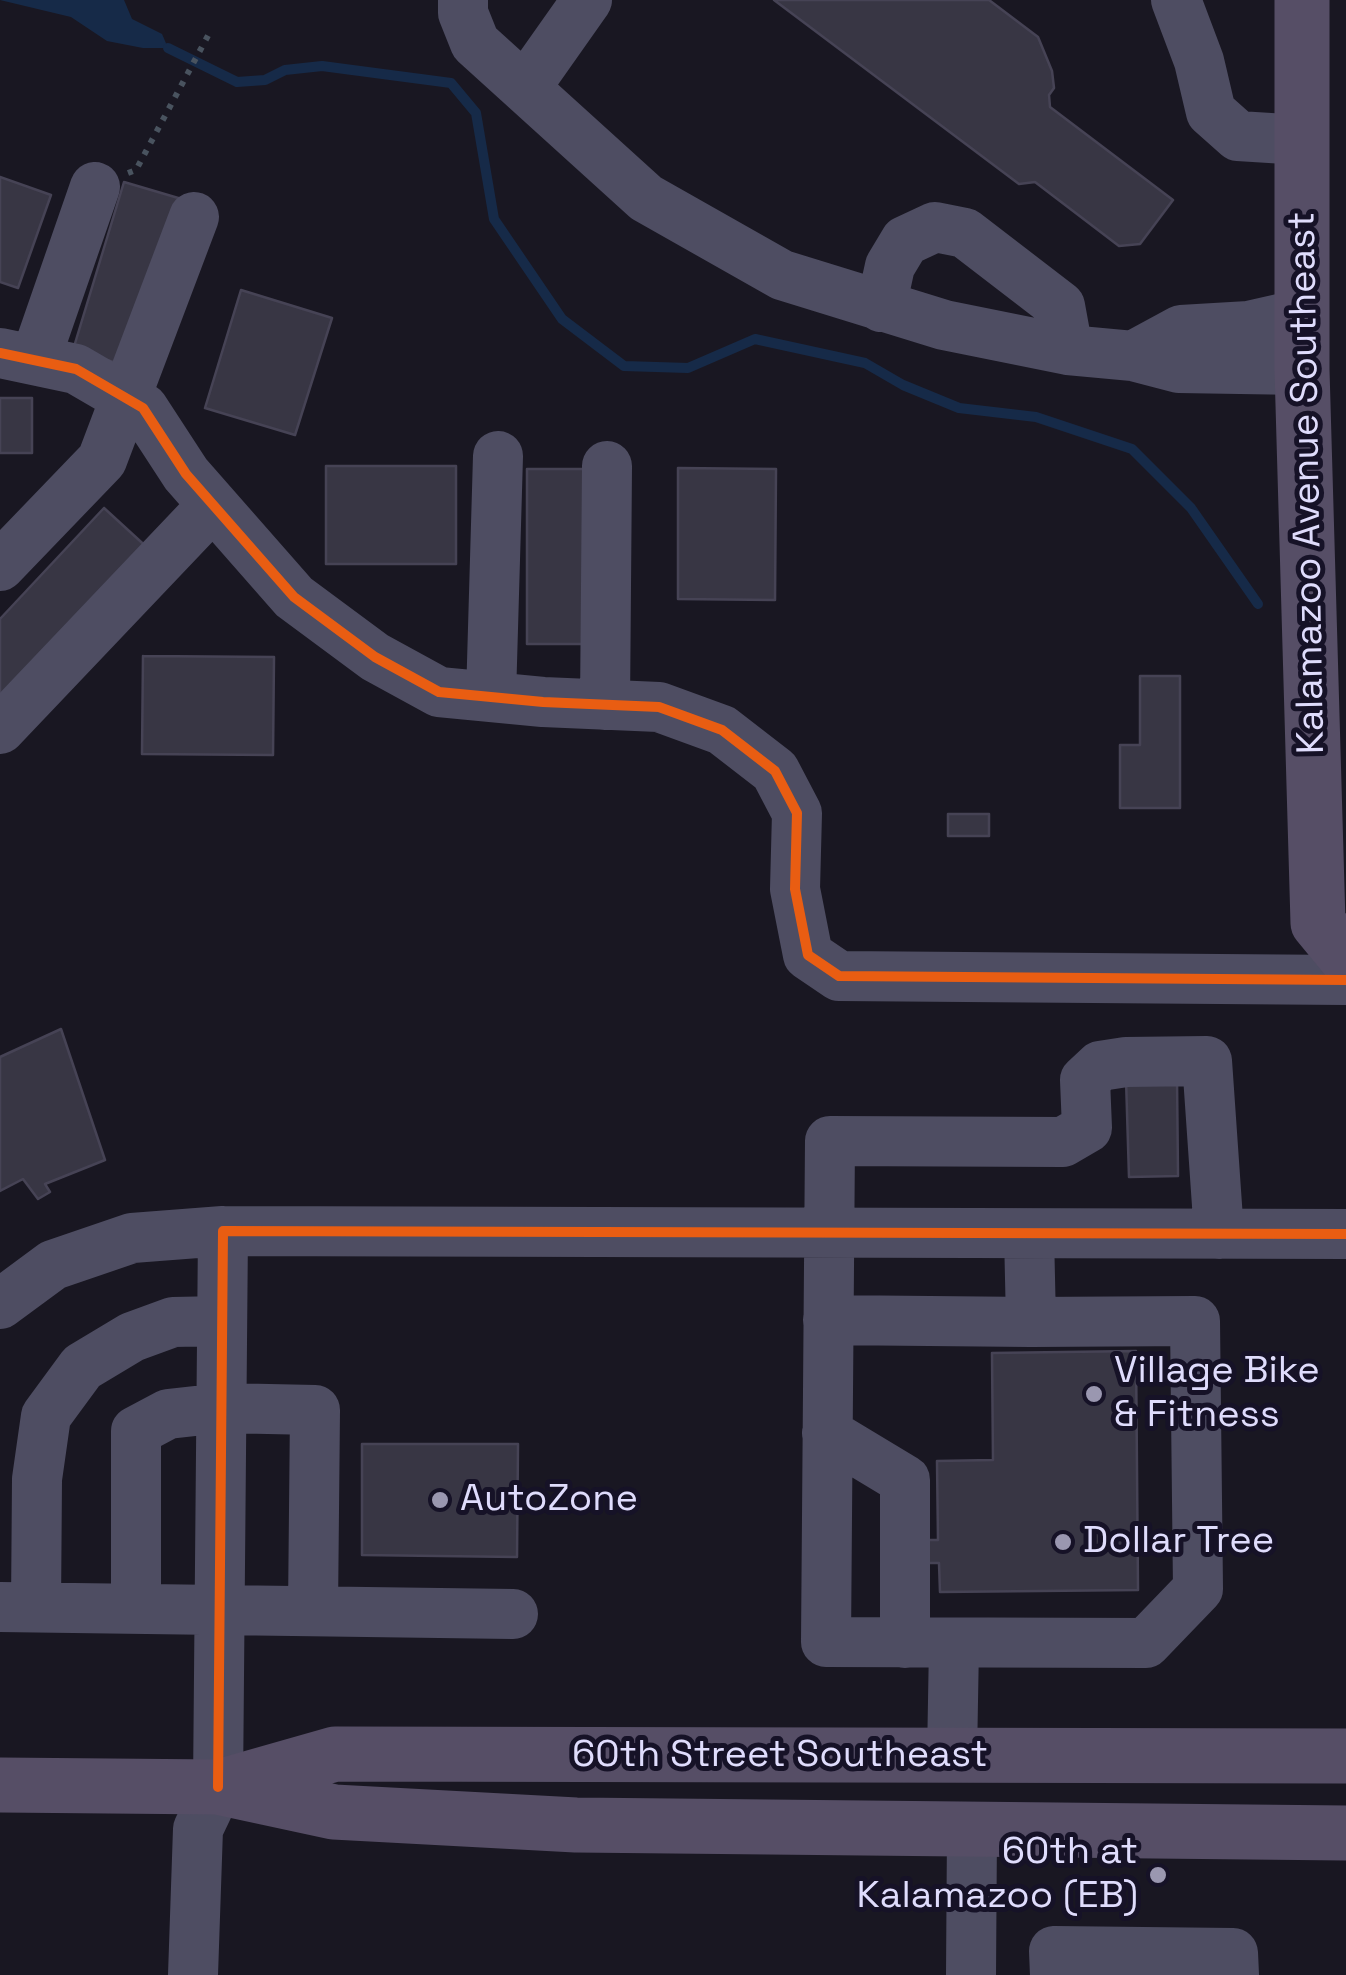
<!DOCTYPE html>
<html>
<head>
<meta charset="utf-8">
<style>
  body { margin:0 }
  canvas { display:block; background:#191722 }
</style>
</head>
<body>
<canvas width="1346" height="1975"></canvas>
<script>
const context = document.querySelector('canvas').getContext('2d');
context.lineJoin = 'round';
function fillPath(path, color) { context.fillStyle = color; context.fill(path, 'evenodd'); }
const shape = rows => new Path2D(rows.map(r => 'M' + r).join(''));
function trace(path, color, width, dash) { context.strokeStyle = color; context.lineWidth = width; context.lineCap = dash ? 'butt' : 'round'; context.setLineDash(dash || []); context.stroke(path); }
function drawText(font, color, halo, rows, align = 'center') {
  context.font = font + ' "Space Grotesk",sans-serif'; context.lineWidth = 10; context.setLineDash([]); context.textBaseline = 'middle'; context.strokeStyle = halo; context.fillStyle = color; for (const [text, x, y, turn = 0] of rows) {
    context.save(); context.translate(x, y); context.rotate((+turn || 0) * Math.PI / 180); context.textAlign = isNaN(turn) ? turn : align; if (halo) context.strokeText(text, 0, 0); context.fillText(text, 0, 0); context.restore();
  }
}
const water = shape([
  [0,0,124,0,132,19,162,34,168,48,143,48,107,41,71,17]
]);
const stream = shape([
  [168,48,237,82,265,80,285,70,322,66,451,83,476,113,494,219,562,319,624,366,688,368,755,339,865,363,903,385,959,408,1036,417,1132,449,1191,508,1258,604]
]);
const building = shape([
  [774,0,989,0,1038,37,1052,71,1054,88,1049,95,1050,107,1173,200,1140,244,1119,246,1035,182,1019,184,774,0],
  [0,177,51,195,18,288,0,282,0,177],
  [124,182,185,200,134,368,73,350,124,182],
  [241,290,332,318,295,435,205,408,241,290],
  [0,398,32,398,32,453,0,453,0,398],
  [326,466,456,466,456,564,326,564,326,466],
  [678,468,776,469,775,600,678,599,678,468],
  [527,469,593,469,593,644,527,644,527,469],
  [104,508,152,552,0,715,0,619,104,508],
  [143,656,274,657,273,755,142,754,143,656],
  [1140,676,1180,676,1180,808,1120,808,1120,745,1140,745,1140,676],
  [948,814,989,814,989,836,948,836,948,814],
  [61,1029,105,1160,45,1184,50,1192,38,1199,23,1179,0,1191,0,1057,61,1029],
  [1177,1078,1178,1176,1129,1177,1126,1079,1177,1078],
  [1136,1351,1138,1590,940,1592,939,1563,909,1563,907,1540,938,1540,937,1461,993,1460,992,1353,1136,1351],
  [362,1444,518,1444,517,1557,362,1555,362,1444]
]);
const path = shape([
  [128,173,136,170,211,30]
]);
const minor = shape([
  [463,0,463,13,475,43,646,198,782,275,944,325,1068,350,1133,356,1179,368,1302,370],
  [1176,0,1199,61,1211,112,1238,136,1302,140],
  [525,88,587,0],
  [881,307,890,266,905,241,935,227,965,233,1060,306,1068,350],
  [0,353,76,369,143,408,186,474,294,597,375,657,439,692,543,702,659,707,722,730,775,771,797,813,795,889,808,955,839,976,1346,980],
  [1133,356,1181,330,1249,326,1302,314],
  [35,360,95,187],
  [0,566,102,460,194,217],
  [491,697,498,456],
  [605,705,607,466],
  [0,729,213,505],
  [1029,1234,1031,1322,1195,1321,1198,1589,1146,1643,826,1642,830,1141,1063,1142,1087,1128,1085,1080,1100,1066,1126,1062,1207,1061,1219,1234],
  [0,1304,53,1265,132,1238,223,1231,1346,1234],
  [828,1320,1031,1322],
  [827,1433,905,1480,905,1643],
  [0,1607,513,1614],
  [36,1607,37,1479,46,1416,82,1367,132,1337,173,1322,222,1321],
  [136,1608,136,1431,168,1414,222,1408,315,1410,313,1610],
  [952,1757,954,1645],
  [193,1975,198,1829,218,1787,223,1231],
  [971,1975,972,1830],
  [1055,1975,1054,1951,1233,1953,1234,1975]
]);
const major = shape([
  [1302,0,1302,370,1318,923,1346,957],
  [0,1785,218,1787,334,1812,576,1825,1346,1833],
  [226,1785,335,1754,1346,1756]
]);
const cycleway = shape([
  [0,353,76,369,143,408,186,474,294,597,375,657,439,692,543,702,659,707,722,730,775,771,797,813,795,889,808,955,839,976,1346,980],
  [218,1787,223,1231,1346,1234]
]);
const markers = [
  [1094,1394,10,"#9a97b0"],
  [440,1500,10,"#9a97b0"],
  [1063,1542,10,"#9a97b0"],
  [1158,1875,10,"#9a97b0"]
];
const streetNames = [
  ["Kalamazoo Avenue Southeast",1308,483,-91],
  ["60th Street Southeast",780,1756]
];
const poiNames = [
  ["Village Bike",1114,1372],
  ["& Fitness",1114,1416],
  ["AutoZone",460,1500],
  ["Dollar Tree",1083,1542],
  ["60th at",1138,1853,"right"],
  ["Kalamazoo (EB)",1138,1897,"right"]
];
fillPath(water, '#162a48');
trace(stream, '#162a48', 10);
fillPath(building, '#383644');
trace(building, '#464355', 2.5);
trace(path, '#49535f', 6, [5, 8]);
trace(minor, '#4e4d62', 50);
trace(major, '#564e66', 55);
trace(cycleway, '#e95d12', 10);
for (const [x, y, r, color] of markers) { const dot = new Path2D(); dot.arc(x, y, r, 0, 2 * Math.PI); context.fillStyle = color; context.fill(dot); trace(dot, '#161227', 4); }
drawText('38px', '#dfdcfc', '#161227', streetNames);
drawText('38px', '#dfdcfc', '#161227', poiNames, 'left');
</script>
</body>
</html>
